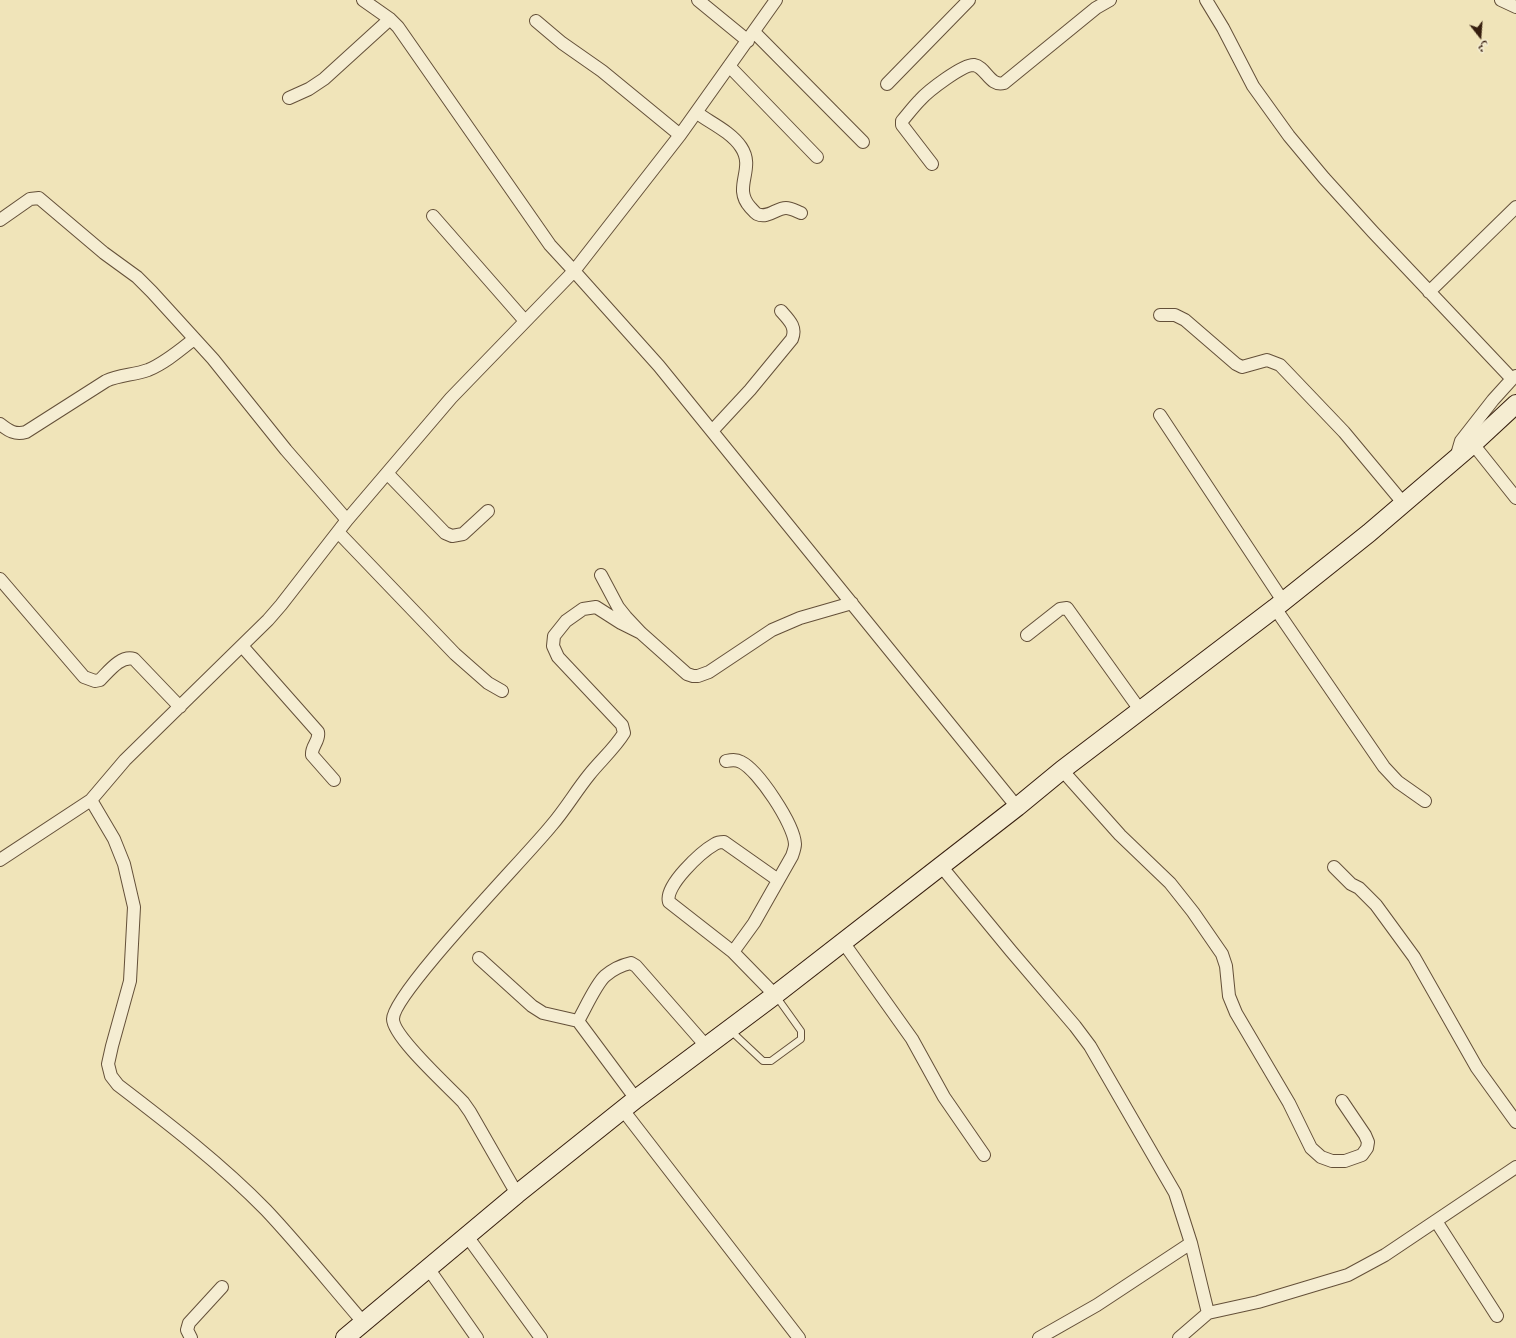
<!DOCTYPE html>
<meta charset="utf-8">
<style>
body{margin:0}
#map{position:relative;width:1516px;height:1338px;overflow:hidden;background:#f0e4b9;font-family:"Gentium Book Plus",Amiri,serif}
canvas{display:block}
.north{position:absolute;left:1460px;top:16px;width:40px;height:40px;-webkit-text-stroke:3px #f5edd2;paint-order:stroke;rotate:163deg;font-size:11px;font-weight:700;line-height:16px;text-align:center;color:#361e0e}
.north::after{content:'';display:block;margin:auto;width:14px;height:18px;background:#361e0e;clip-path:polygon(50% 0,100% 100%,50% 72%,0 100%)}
</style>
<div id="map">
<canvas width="1516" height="1338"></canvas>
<div class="north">ش</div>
</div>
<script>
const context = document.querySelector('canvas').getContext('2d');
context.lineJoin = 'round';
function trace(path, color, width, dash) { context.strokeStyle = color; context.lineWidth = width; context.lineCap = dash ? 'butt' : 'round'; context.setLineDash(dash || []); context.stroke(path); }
const lane = new Path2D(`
 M731 1031 763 1061H771L801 1039V1031L776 996`);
const street = new Path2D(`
 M363 0 390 19 398 27 550 245 574 271 680 135 776 0
 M698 0 748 41
 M1206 0 1223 28 1253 86 1289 136 1324 178 1373 232 1512 379
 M1501 0 1516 7
 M536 21 562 43 602 71 680 135
 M754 32 863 142
 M730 67 817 157
 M887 84 969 0
 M289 98 309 89 324 79 390 19
 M697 113C711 123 731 132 741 147 756 169 732 187 750 207 752 209 754 212 757 214 768 219 776 208 786 208 791 208 796 211 801 213
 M932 164 902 125V121C908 114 914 106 920 100 928 91 963 64 974 65 986 67 990 87 1004 83L1096 8 1110 0
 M433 216 525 321
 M0 220 30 199 39 198 104 253 137 277 152 292 213 359 286 450 347 520
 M1429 292 1516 207
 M1160 315H1175L1185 320 1236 364 1242 367 1267 360 1280 365 1344 432 1404 504
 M1160 415 1283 601
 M0 424C9 431 15 435 26 432L106 381C119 375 134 375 148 370 165 363 180 350 194 339
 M712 431 750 390 792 339C797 327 789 320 781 311
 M1473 444 1516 498
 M1456 458 1461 441 1493 400 1512 379 1516 376
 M387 473 445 533 452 536 463 534 488 511
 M338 532 455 654 488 683 502 691
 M601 575 618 607 626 617 641 633 687 674 693 676H698L709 672 772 630 800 618 852 603
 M0 579 84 677 95 681 100 680C109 671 121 655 134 659L180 707
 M1275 608 1384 767 1398 782 1425 801
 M1027 635 1060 609 1067 608 1140 710
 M242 646 318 732C320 741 311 746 312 755L334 780
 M726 761C731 760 736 759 741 762 758 770 794 824 795 844 795 848 793 853 792 856L754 923 733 952 775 995
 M1062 770 1120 835 1170 883 1193 912 1222 954 1226 966 1229 996 1236 1013 1289 1103 1311 1148 1321 1157 1332 1161H1345L1362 1155 1367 1148 1368 1142 1365 1135 1342 1101
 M0 860 91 800
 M941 866 1011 951 1075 1026 1090 1046 1175 1193 1191 1243 1208 1313 1179 1338
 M1334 867 1351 884 1359 888 1376 905 1414 957 1477 1068 1516 1122
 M843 942 912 1039 944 1097 984 1155
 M733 952 669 902C664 886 701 852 715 844 718 842 721 842 724 842L778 880
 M479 958 532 1006 543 1013 578 1021 636 1099
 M578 1021C585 1009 596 984 605 976 612 970 622 965 631 963L636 966 707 1047
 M623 1110 799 1338
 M517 1194 470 1112 463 1102C449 1087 393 1037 393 1019 393 993 527 856 551 826 565 810 576 791 589 775 600 761 615 748 624 733L622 725 558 657 553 646 554 636 566 621 583 609 596 607 621 623 641 633
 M1436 1221 1497 1316
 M467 1236 541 1338
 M428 1268 477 1338
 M1208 1313 1258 1302 1348 1275 1385 1255 1516 1167
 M363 1322C331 1285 299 1245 266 1210 221 1164 169 1124 118 1085L111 1076 108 1064 112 1046 130 981 134 907 124 864 114 839 91 800 125 760 268 620 281 605 347 520 451 398 574 271 659 366 1017 807
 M191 1338 187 1330 189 1323 222 1287
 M1039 1338 1097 1305 1191 1243`);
const secondary = new Path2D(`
 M345 1338 517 1194 636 1099 775 995 1017 807 1062 770 1275 608 1369 533 1473 444 1516 404`);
trace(lane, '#645039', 8);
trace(street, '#645039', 14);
trace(secondary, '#361e0e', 20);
trace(lane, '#f5edd2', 6);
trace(street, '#f5edd2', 12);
trace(secondary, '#f5edd2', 18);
</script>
